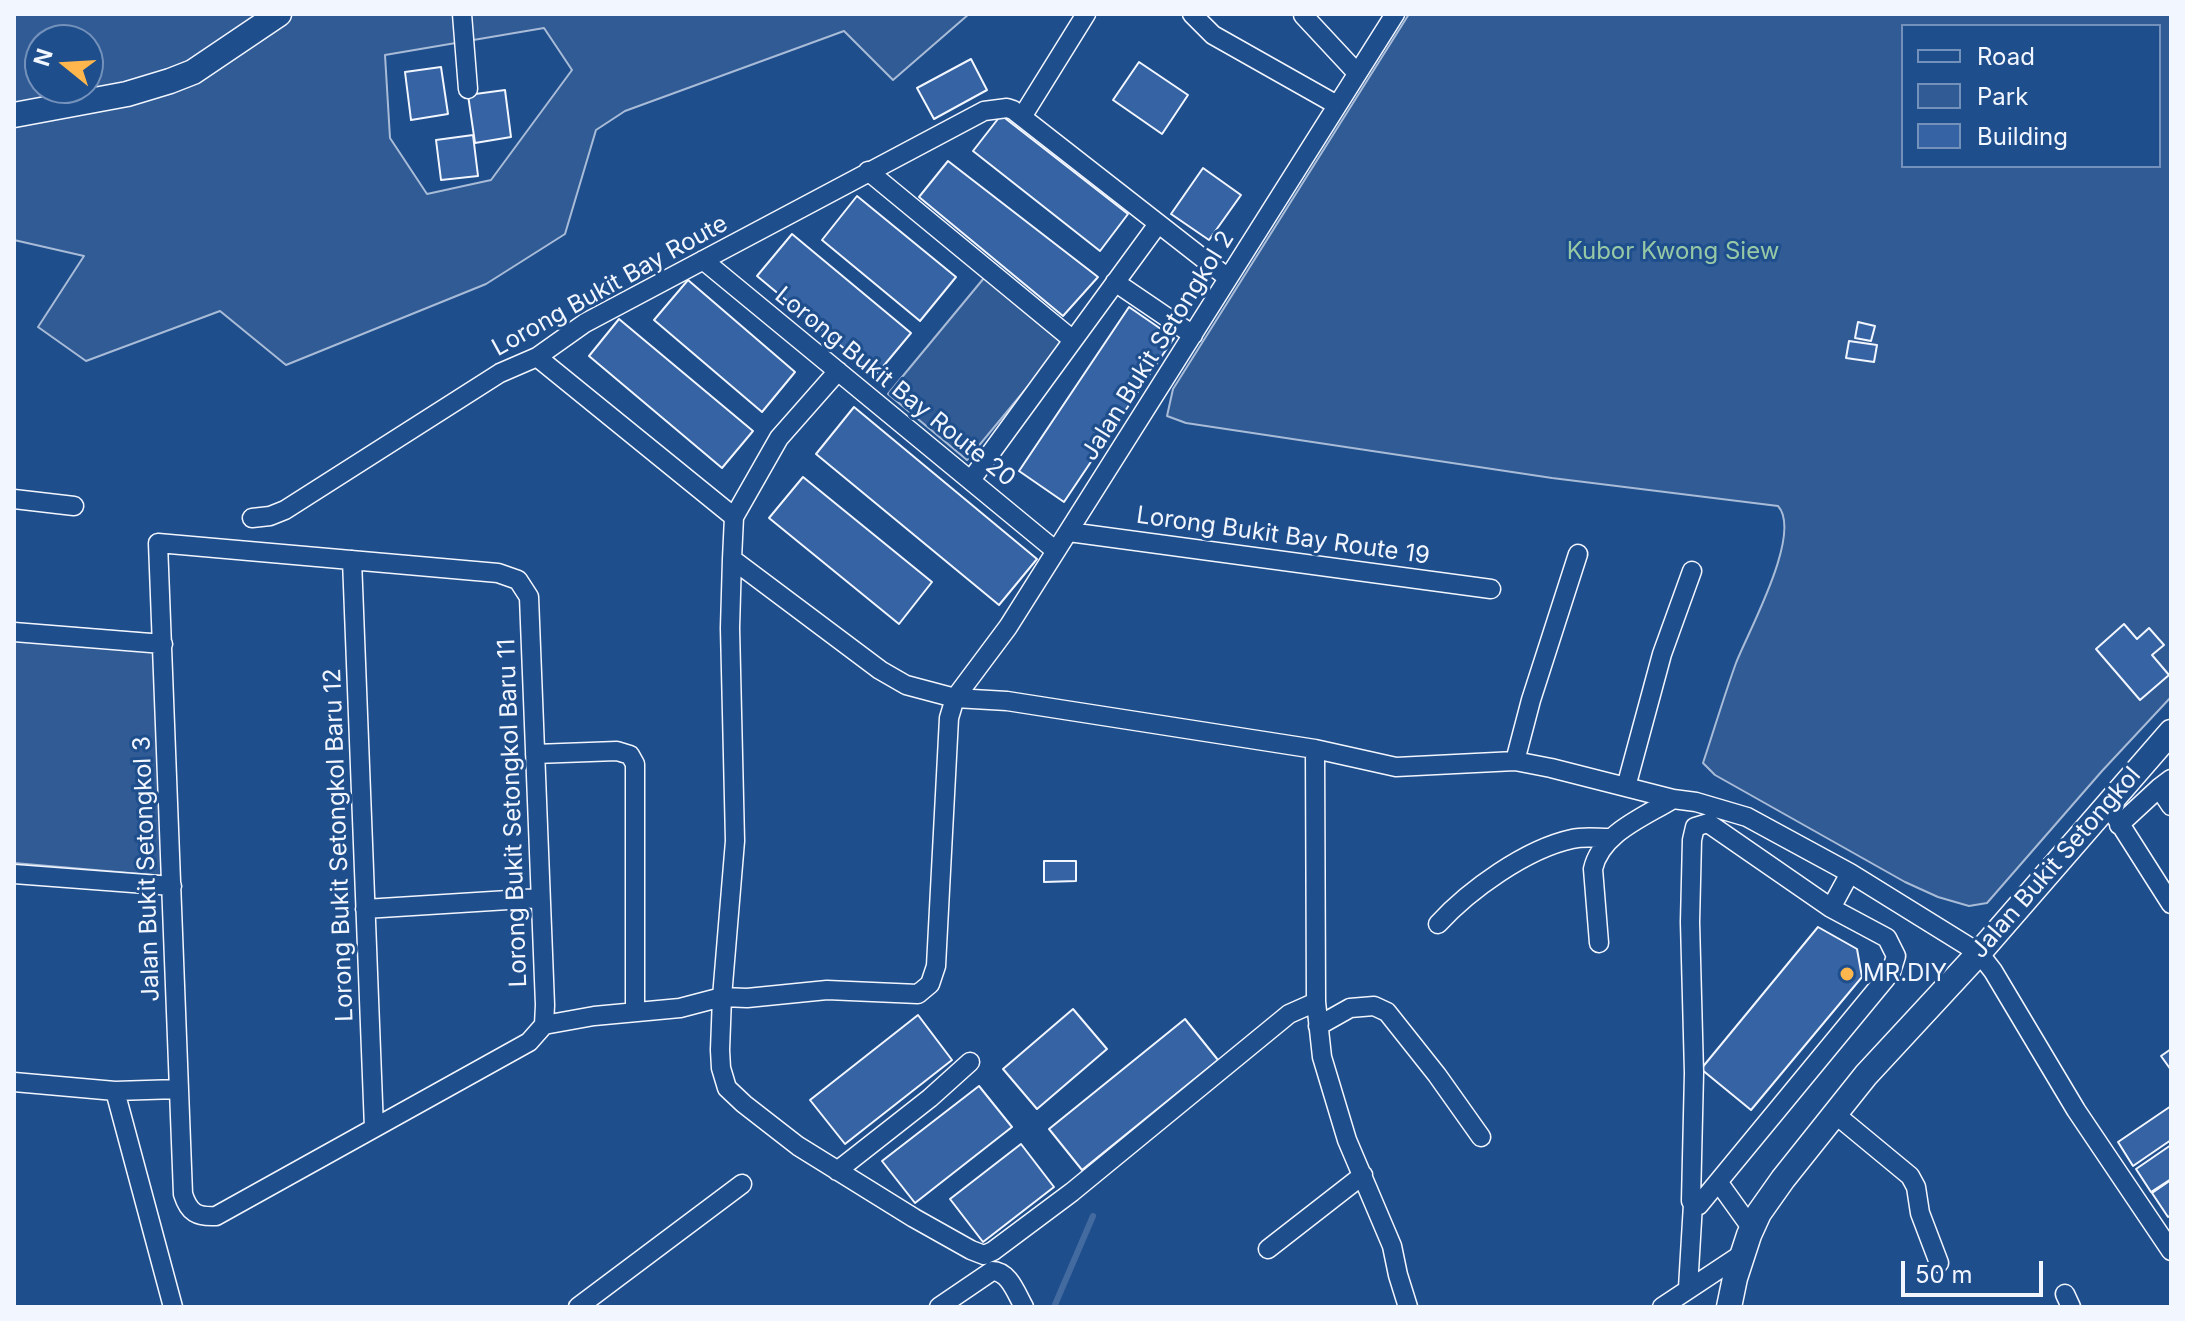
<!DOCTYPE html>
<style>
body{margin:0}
#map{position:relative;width:2185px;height:1321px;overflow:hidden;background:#1f4e8c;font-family:Inter,sans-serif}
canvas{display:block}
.frame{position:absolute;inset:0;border:16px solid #f2f6ff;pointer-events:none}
.legend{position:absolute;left:1901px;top:24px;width:260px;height:144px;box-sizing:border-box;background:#1f4e8c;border:2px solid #7391ba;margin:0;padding:10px 14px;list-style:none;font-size:24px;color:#f2f6ff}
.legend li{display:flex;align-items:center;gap:16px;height:40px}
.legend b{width:40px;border:2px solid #7391ba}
.north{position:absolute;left:24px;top:24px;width:80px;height:80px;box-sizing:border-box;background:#1f4e8c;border:2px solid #7391ba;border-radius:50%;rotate:288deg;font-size:22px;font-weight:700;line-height:32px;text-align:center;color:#f2f6ff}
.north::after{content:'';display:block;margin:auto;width:28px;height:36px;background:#ffb74d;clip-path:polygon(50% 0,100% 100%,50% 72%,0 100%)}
.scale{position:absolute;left:1901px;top:1261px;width:142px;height:36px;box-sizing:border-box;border:4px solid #f2f6ff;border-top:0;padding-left:10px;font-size:24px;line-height:28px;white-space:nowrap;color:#f2f6ff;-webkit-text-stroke:6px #1f4e8c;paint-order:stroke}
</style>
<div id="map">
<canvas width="2185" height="1321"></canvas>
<div class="frame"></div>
<ul class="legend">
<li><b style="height:10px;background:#1f4e8c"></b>Road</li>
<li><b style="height:22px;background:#305b95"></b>Park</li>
<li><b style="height:22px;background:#3563a3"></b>Building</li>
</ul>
<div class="north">N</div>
<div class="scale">50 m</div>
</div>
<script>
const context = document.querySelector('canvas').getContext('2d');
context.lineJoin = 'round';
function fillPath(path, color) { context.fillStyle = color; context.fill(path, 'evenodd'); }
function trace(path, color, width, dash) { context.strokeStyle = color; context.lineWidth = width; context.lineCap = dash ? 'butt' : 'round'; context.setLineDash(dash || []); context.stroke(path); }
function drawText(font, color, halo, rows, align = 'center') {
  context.font = font + ' Inter,sans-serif'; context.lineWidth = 6; context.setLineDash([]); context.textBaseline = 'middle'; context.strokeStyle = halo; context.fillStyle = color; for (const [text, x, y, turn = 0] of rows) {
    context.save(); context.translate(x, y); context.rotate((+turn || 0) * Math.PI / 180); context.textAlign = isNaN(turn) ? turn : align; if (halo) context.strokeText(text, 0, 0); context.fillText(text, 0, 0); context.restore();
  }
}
const green = new Path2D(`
 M14 14H969L893 80 844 31 625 111 596 130 565 234 486 284 286 365 220 311 86 361 38 327 84 256 14 240ZM544 28 572 70 491 180 427 194 390 138 385 55ZM40 40H88V88H40Z
 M1409 14H2171V697L2102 771 1987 903 1969 906 1938 897 1905 882 1715 775 1703 763C1714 730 1724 696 1736 663 1748 632 1803 533 1778 506L1552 478 1186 423 1167 416 1173 389ZM1903 26H2159V166H1903Z
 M984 278 1063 344 967 460 888 394Z
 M14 623 167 635 176 877 14 863Z`);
const stream = new Path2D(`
 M1054 1307 1093 1216`);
const building = new Path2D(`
 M971 59 987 90 934 119 917 88Z
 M1139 62 1188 95 1162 134 1113 100Z
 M441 67 448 114 411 120 405 72Z
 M505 90 511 137 475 143 468 95Z
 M1001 115 1128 214 1100 251 973 151Z
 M473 135 478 176 441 180 436 140Z
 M948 161 1098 277 1063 316 919 197Z
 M1203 168 1241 195 1209 240 1171 214Z
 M857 196 956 277 920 321 822 240Z
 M792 234 911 333 876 375 757 276Z
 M688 280 795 372 762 412 654 320Z
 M1129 307 1174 338 1064 502 1019 471Z
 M619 319 753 431 722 468 589 356Z
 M1858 322 1875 326 1871 341 1855 338Z
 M1849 341 1877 345 1874 362 1846 358Z
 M854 407 1037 559 999 605 816 454Z
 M803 477 932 582 899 624 769 518Z
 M2124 624 2137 639 2149 628 2164 645 2152 655 2169 675 2140 700 2096 649Z
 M1044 861H1076V881L1044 882Z
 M1818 927 1857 949 1862 977 1751 1110 1701 1069Z
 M1073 1009 1107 1049 1037 1109 1003 1069Z
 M918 1015 952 1060 845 1144 810 1100Z
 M1185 1019 1218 1060 1082 1170 1049 1129Z
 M2171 1049V1070L2161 1056Z
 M979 1086 1012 1127 915 1203 882 1161Z
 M2171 1106V1140L2133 1166 2118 1142Z
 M1021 1144 1054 1187 983 1242 950 1199Z
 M2171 1145V1179L2151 1192 2136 1169Z
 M2171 1180V1215L2168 1217 2152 1193Z`);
const street = new Path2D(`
 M462 14 468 89
 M1192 14 1213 35 1337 105
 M1303 15 1357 73
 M1022 117 1086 14
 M868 171 1073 340
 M703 260 1056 551
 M1115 282 1193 335
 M537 357 734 517 732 559 880 670 906 685 955 698 1007 701 1315 749 1396 767 1515 761 1551 768 1673 799 1696 802 1747 817 1850 873 1979 953 1993 971 2076 1110 2171 1251
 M971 480 1158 224
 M14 499 74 506
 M734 517 779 438 838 371
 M252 518 270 516 285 510 500 373 537 357 585 323 984 111 1007 108 1013 110 1228 278
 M1069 532 1491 589
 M158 543 498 573 518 580 529 597 545 1005 544 1025 529 1042 216 1216C197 1217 189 1213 183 1194Z
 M732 559 730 628 735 841 722 997 720 1050 721 1068 727 1088 744 1104 798 1146 914 1218 971 1250 984 1255 993 1251 1072 1192 1289 1014 1316 1002
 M352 560 374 1128
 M14 632 163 644
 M1315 749 1316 1002 1322 1057 1347 1140 1392 1246 1398 1275 1408 1307
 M535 754 617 751 630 755 635 764V1012
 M1515 761 1531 700 1578 554
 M1626 787 1662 654 1692 571
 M2159 788 2171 806
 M2108 805 2171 904
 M1708 823 1831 908 1887 938 1896 956 1891 972 1699 1205 1693 1204 1691 1201 1694 1073 1690 922 1692 840 1695 827Z
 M2119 825 2159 788 2171 779
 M14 874 172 886
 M1831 908 1850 873
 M365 909 540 898
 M1438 924C1469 890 1526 849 1572 839 1584 836 1597 838 1609 838
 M1599 943 1593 869C1601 833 1644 817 1673 799
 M544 1025 594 1016 680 1008 722 997 747 998 827 990 918 994 930 984 936 966 949 718 955 698 1008 627 1395 14
 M1318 1026 1350 1008 1374 1006 1387 1012 1437 1075 1481 1137
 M14 1082 115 1091 178 1089
 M115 1091 173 1307
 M1835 1114 1910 1176 1916 1187 1920 1213 1939 1263
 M837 1171 930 1098 970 1062
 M1719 1183 1752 1229
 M1268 1249 1363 1175
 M1688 1288 1693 1204
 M2065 1294 2071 1307
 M578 1307 742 1184
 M939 1307 992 1271C1009 1271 1016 1293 1024 1307
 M1662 1307 1742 1254`);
const secondary = new Path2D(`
 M14 115 127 94 170 81 193 72 279 14
 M1729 1307 1735 1278 1749 1235 1759 1213 1783 1179 1866 1075 1979 953 2171 732`);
const markers = [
 [1847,974,8,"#ffb74d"]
];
const parkNames = [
 ["Kubor Kwong Siew",1673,252]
];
const streetNames = [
 ["Lorong Bukit Bay Route",610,286,-29],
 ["Jalan Bukit Setongkol 2",1158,346,-58],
 ["Lorong Bukit Bay Route 20",895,387,39],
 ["Lorong Bukit Bay Route 19",1283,536,8],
 ["Lorong Bukit Setongkol Baru 11",513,813,-92],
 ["Lorong Bukit Setongkol Baru 12",339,845,-92],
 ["Jalan Bukit Setongkol",2056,863,-49],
 ["Jalan Bukit Setongkol 3",147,869,-92]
];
const poiNames = [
 ["MR.DIY",1863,974]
];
fillPath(green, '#305b95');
trace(green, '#a8bbd7', 2);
trace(stream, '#446ba0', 6);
fillPath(building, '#3563a3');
trace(building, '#f2f6ff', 2);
trace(street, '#f2f6ff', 21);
trace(secondary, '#f2f6ff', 27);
trace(street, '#1f4e8c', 18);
trace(secondary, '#1f4e8c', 24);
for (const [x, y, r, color] of markers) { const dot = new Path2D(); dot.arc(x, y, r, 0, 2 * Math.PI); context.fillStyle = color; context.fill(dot); trace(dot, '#1f4e8c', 3); }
drawText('24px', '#97c8a6', '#1f4e8c', parkNames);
drawText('24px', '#f2f6ff', '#1f4e8c', streetNames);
drawText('24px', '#f2f6ff', '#1f4e8c', poiNames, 'left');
</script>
